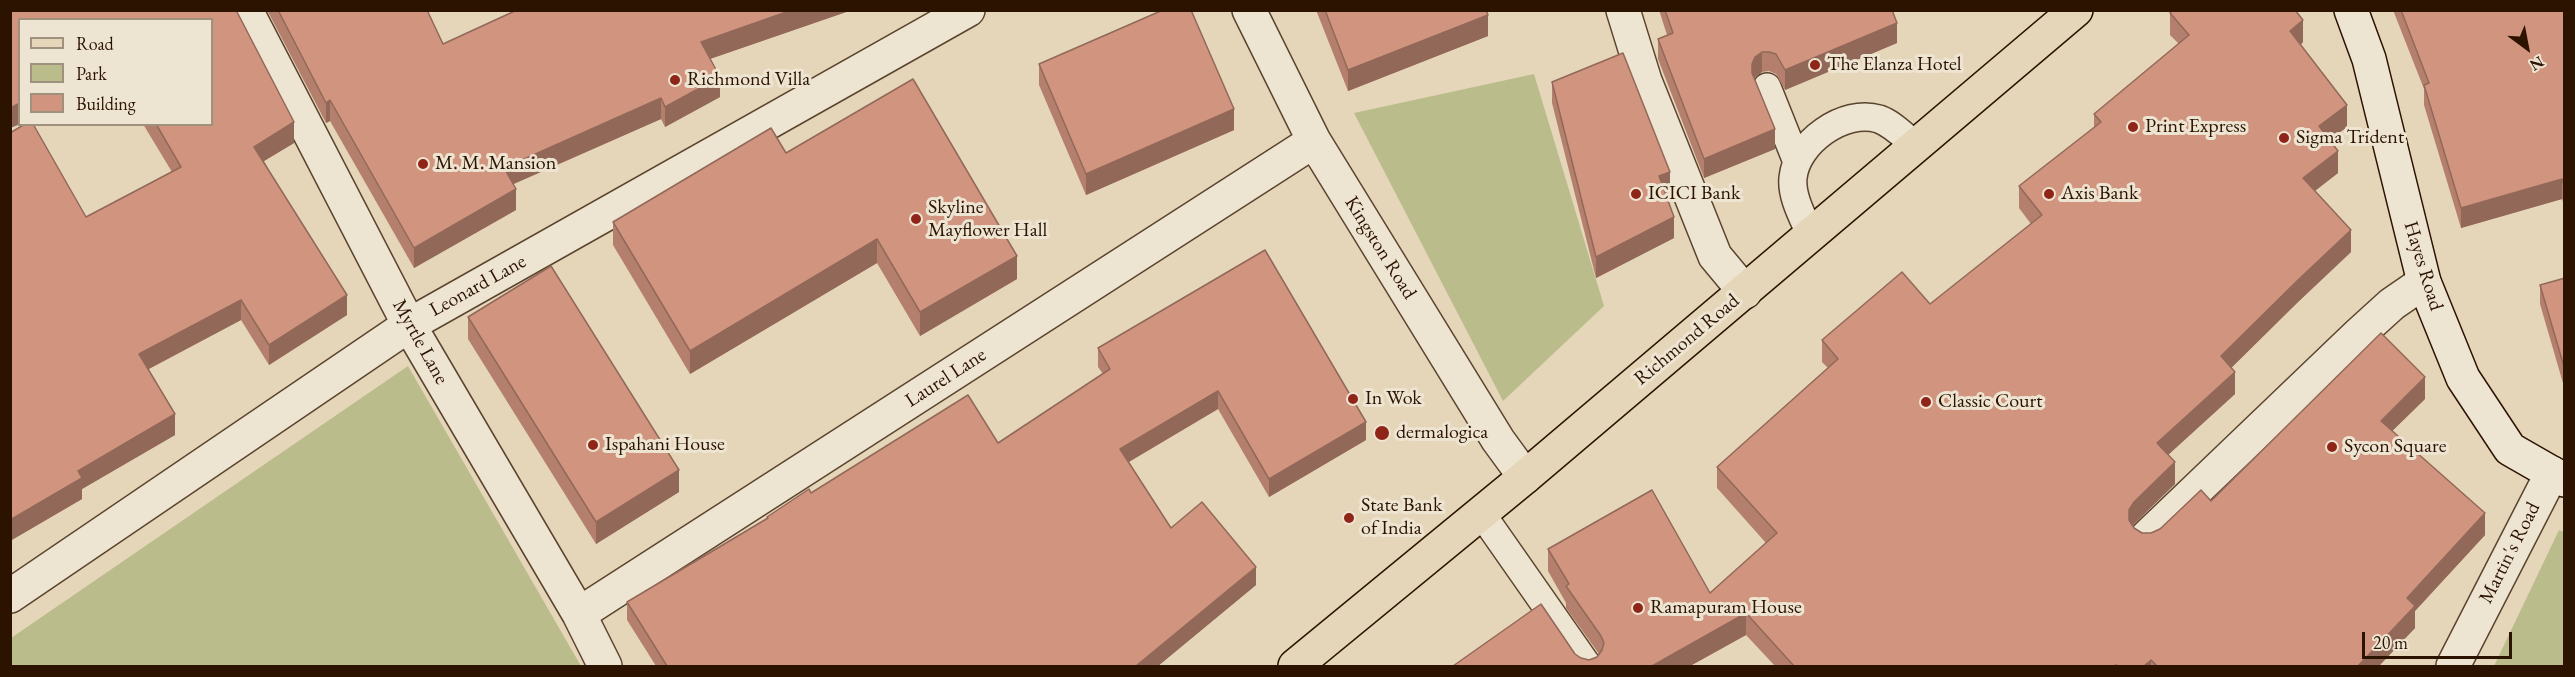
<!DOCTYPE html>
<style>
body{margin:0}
#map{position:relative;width:2575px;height:677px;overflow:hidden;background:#e5d6b9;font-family:"EB Garamond",serif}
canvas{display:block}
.frame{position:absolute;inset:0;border:12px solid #2c1300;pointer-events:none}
.legend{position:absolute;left:18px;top:18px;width:195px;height:108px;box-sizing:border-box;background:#eee4d2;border:2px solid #a0907e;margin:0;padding:8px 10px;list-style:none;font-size:18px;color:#2c1300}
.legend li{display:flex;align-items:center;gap:12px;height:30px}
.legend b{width:30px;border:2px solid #a0907e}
.north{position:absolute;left:2497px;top:18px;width:60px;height:60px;-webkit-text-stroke:4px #eee4d2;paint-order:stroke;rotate:148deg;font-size:16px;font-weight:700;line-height:24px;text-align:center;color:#2c1300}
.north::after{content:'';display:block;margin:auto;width:21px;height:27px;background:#2c1300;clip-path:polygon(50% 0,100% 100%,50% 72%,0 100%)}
.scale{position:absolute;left:2362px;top:632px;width:150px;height:27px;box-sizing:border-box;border:3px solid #2c1300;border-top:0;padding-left:8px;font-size:18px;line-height:21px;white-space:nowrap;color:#2c1300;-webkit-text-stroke:4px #eee4d2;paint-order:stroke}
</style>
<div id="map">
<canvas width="2575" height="677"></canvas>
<div class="frame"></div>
<ul class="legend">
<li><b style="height:8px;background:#e5d6b9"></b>Road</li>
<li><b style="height:16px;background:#bbbc8b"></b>Park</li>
<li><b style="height:16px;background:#d1957f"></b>Building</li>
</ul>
<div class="north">N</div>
<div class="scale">20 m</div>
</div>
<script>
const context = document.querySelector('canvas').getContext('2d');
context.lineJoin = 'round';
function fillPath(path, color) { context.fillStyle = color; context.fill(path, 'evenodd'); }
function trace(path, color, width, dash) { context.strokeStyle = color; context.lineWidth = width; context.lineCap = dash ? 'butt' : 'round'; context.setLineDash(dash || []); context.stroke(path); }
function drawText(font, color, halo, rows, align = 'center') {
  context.font = font + ' "EB Garamond",serif'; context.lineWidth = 6; context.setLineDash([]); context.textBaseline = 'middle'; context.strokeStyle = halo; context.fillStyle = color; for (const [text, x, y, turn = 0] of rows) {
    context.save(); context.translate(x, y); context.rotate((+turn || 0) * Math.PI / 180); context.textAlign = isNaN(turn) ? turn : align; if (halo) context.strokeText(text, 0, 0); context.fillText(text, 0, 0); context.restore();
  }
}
const green = new Path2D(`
 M1534 74 1604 306 1503 401 1354 113Z
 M408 366 581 666H11V638Z
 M2559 530 2564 532V666H2494Z`);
const lane = new Path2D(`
 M1767 87 1797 162
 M1811 236C1804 219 1791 197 1793 178 1796 143 1844 108 1879 119 1893 124 1905 137 1916 146
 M1481 513 1588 666`);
const street = new Path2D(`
 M246 10 409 325 579 614 605 666
 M1249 10 1314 141 1498 440 1525 477
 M1623 10 1645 81 1715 256 1745 292
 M2147 537 2359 334 2392 304 2424 282
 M10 596 409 325 968 10
 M579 614 1314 141
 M2453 666 2552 473`);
const secondary = new Path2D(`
 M2351 10 2369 59 2424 282 2463 378 2510 449 2564 480`);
const primary = new Path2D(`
 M1295 666 1525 477 2076 10`);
const wall = new Path2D(`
 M10 10H236L294 143 264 161 347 315 269 365 241 320 149 369 175 435 82 489V499L10 541 86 217 172 172 143 124H212V20H20V124L10 128Z
 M267 10H427L443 44 517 10H852L710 59 720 97 665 127 661 119 514 184 516 210 414 268 330 121 326 123Z
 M1316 10H1486L1488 36 1348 91Z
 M1659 10H1892L1897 43 1785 90 1776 74 1769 71 1762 72 1755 77 1754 78 1775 149 1704 178 1658 59V39L1667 35Z
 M2393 10H2565V208L2562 199 2461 228 2424 105V89Z
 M2170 13 2303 42 2301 45 2347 127 2329 140 2338 173 2315 191 2351 252 2298 302 2231 368 2235 394 2168 455 2175 484 2132 526 2134 528 2142 533H2151L2211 501 2425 399 2392 431 2485 535 2415 611V628L2379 666H1775L1746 635 1690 666H1453L1575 654 1581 658 1589 660 1597 657 1599 654 1566 608V603L1548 571V549L1710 593 1766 543 1717 488V467L1828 368 1822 362V340L1930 304 2031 224 2019 208V186L2094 128V114L2179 44 2170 35Z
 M1039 64 1234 130 1086 195 1039 85Z
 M1552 82 1670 193 1665 194 1674 238 1596 278 1552 103Z
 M786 153 1017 279 920 336 877 263 690 374 613 245V222Z
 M2565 278V390L2540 304V285Z
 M468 317 679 492 596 544 468 339Z
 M1098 348 1366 440 1269 497 1218 409 1129 462 1171 528 1256 585 1158 666H656L627 620V602L767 519V517L998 443 1103 374 1098 367Z`);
const shadedWall = new Path2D(`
 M792 10H852L701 62V42Z
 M1488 15V36L1348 91V70Z
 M2303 20V42L2290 53V31Z
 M1897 23V43L1785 90V70Z
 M1762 52V72L1755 77 1752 84V64L1755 57Z
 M720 77V97L665 127V107Z
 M661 98V119L504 188V168Z
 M330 100V121L326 123V103Z
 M20 103V124L10 128V108Z
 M2347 105V127L2319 148V126Z
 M1234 109V130L1086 195V174Z
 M294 122V143L254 167V147Z
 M1775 129V149L1704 178V159Z
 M2338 151V173L2303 200V178Z
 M1670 172V193L1659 197V176Z
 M2562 179V199L2461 228V208Z
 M516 189V210L414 268V248Z
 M1674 217V238L1596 278V257Z
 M2351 230V252L2298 302 2221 378V356L2298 280Z
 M877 239V263L690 374V351Z
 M1017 256V279L920 336V312Z
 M347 295V315L269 365V345Z
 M241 300V320L139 374V354Z
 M2235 372V394L2157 465V443Z
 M2425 377V399L2381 442V421Z
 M1218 391V409L1120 467V449Z
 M175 414V435L82 489V499L10 541V520L78 471Z
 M1366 422V440L1269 497V479Z
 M2175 462V484L2134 524 2129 532V510L2134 502Z
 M679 470V492L596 544V522Z
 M2485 513V535L2415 611V628L2379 666H2358L2407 598Z
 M1256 567V585L1158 666H1136Z
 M1746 613V635L1690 666H1652Z
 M2151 660V666H2144Z`);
const building = new Path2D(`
 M10 10H236L294 122 254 147 347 295 269 345 241 300 139 354 175 414 78 471 82 478 10 520V133L25 124H33L86 217 181 167 156 124H212V20H20V103L10 108Z
 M278 10H427L443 44 517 10H792L701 42 720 77 665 107 661 98 504 168 516 189 414 248 330 100 326 103Z
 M1163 10H1191L1234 109 1086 174 1039 64Z
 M1325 10H1486L1488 15 1348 70Z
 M1665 10H1892L1897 23 1785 70 1776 54 1769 52H1762L1755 57 1752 64V73L1775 129 1704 159 1658 39 1673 33Z
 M2173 10H2295L2303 20 2290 31 2347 105 2319 126 2338 151 2303 178 2351 230 2298 280 2221 356 2235 372 2157 443 2175 462 2134 502 2129 510V520L2134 528 2142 533H2151L2160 529 2201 490 2211 501 2381 333 2425 377 2381 421 2485 513 2407 598 2415 606 2358 666H2157L2151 660 2144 666H2118L2116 665 2114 666H1794L1746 613 1652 666H1453L1541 604 1575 654 1581 658 1589 660 1597 657 1602 650 1604 643 1601 636 1566 586 1569 584 1548 549 1652 490 1710 593 1777 533 1717 467 1838 359 1822 340 1902 272 1930 304 2042 215 2019 186 2101 122 2094 114 2189 35 2170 13Z
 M2401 10H2565V189L2562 179 2461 208 2424 85 2429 83Z
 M1623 53 1670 172 1659 176 1674 217 1596 257 1552 82Z
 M913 79 1017 256 920 312 877 239 690 351 613 222 771 128 786 153Z
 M1265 250 1366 422 1269 479 1218 391 1120 449 1171 528 1202 502 1256 567 1136 666H667L627 602 768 518 767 517 809 489 811 493 968 395 998 443 1110 369 1098 348Z
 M551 266 679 470 596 522 468 317Z
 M2565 278V370L2540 285Z`);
const markers = [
 [1815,65,6,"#8f2418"],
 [675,80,6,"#8f2418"],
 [2133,127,6,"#8f2418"],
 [2284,138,6,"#8f2418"],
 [423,164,6,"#8f2418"],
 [1636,194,6,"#8f2418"],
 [2049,194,6,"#8f2418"],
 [916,219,6,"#8f2418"],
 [1353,399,6,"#8f2418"],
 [1926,402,6,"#8f2418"],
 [1382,433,8,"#8f2418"],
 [593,445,6,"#8f2418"],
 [2332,447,6,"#8f2418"],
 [1349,518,6,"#8f2418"],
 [1638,608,6,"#8f2418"]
];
const poiNames = [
 ["The Elanza Hotel",1827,65],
 ["Richmond Villa",687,80],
 ["Print Express",2145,127],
 ["Sigma Trident",2296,138],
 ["M. M. Mansion",435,164],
 ["ICICI Bank",1648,194],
 ["Axis Bank",2061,194],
 ["Skyline",928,208],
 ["Mayflower Hall",928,231],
 ["In Wok",1365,399],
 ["Classic Court",1938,402],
 ["dermalogica",1396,433],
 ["Ispahani House",605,445],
 ["Sycon Square",2344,447],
 ["State Bank",1361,506],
 ["of India",1361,529],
 ["Ramapuram House",1650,608]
];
const streetNames = [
 ["Kingston Road",1380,248,58],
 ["Hayes Road",2423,266,73],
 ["Leonard Lane",478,286,-29],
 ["Richmond Road",1687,340,-40],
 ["Myrtle Lane",420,342,61],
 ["Laurel Lane",946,378,-33],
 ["Martin's Road",2510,553,-63]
];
fillPath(green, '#bbbc8b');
trace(lane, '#5a442e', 30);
trace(street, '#5a442e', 36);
trace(secondary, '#2c1300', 36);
trace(primary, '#2c1300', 36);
trace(lane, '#eee4d2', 27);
trace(street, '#eee4d2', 33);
trace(secondary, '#eee4d2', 33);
trace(primary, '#e5d6b9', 33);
fillPath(wall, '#b4806d');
fillPath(shadedWall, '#926859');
fillPath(building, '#d1957f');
trace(building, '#926859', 1.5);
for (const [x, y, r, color] of markers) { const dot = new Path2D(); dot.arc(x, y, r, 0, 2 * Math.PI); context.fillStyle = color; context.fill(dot); trace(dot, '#eee4d2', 2); }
drawText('20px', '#2c1300', '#eee4d2', poiNames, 'left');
drawText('20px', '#2c1300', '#eee4d2', streetNames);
</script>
